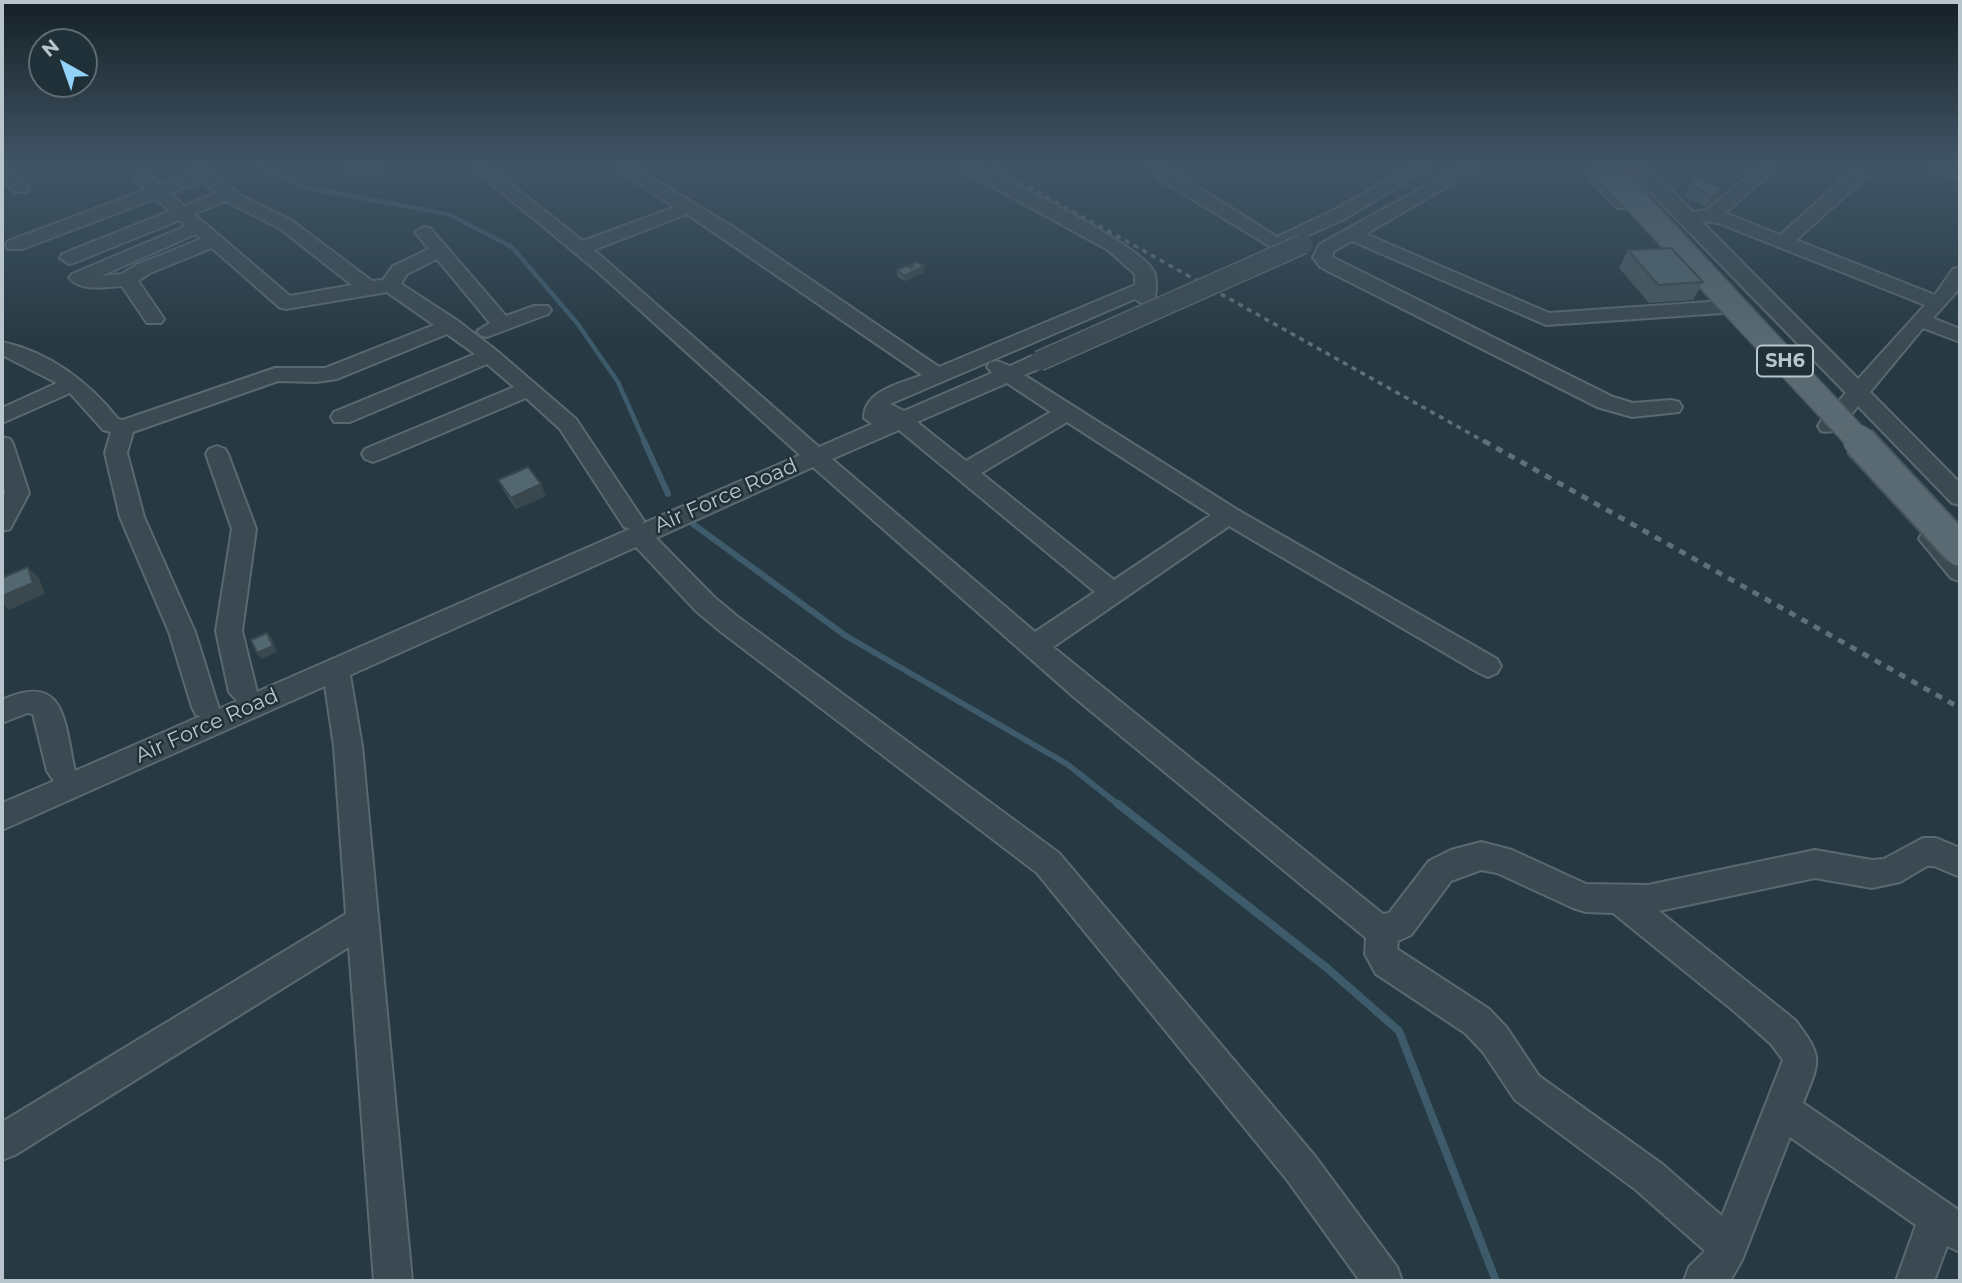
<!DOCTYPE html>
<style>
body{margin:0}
#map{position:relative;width:1962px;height:1283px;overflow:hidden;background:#273a43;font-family:Montserrat,sans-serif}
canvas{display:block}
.frame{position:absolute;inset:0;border:4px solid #b9c5cc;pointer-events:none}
.north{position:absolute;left:28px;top:28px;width:70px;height:70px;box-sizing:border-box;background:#203038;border:2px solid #5d6c73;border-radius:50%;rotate:320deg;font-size:19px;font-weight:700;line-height:28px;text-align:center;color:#b9c5cc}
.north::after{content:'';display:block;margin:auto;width:24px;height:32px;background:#92d2f8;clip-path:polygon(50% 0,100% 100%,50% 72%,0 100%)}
</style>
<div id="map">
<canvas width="1962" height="1283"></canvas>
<div class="frame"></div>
<div class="north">N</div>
</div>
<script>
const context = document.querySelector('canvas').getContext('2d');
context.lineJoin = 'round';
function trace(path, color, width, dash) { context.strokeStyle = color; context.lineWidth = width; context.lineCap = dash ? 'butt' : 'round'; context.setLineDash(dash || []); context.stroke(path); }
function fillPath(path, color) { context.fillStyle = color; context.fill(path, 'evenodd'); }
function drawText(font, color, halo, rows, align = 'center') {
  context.font = font + ' Montserrat,sans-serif'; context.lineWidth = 5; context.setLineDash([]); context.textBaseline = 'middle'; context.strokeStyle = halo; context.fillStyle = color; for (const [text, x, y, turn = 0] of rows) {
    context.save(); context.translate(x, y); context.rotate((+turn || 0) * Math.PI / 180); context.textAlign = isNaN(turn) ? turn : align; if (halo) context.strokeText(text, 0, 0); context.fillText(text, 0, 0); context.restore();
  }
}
const streamFar2 = new Path2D(`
 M259 167 308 188 448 214 512 247 577 323 618 382 645 443`);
const streamFar1 = new Path2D(`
 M644 441 668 494
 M693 524 846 636 1067 764 1120 806`);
const stream = new Path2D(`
 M1118 804 1327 968 1399 1031 1496 1281`);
const minor = new Path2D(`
 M2 167H8L30 188 27 192H15L2 179Z
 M189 167H207L240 195 291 220 372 281 383 280 393 266 429 249 415 232 424 227 430 228 506 316 534 306H548L551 310 548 314 487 337 480 335 477 331 490 323 437 259 407 274 401 284 458 321 497 351 576 419 644 521 642 524 800 455 597 271 471 167H489L583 241 675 207 614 167H634L736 229 939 367 1135 285V274L1108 250 964 171 962 167H982C1012 183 1145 247 1154 272 1157 281 1157 296 1152 303L1145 305 1135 299 890 404 904 411 992 373 987 367 990 362 997 361 1010 366 1032 356H1046L1049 361 1046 366 1024 375 1236 509 1497 659 1501 666 1497 673 1488 677 1479 673 1229 526 1053 647 1383 914 1389 913 1429 861 1451 850 1481 842 1512 850 1586 884 1648 885 1815 850 1872 860 1884 859 1923 838H1936L1960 848V877L1934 866H1927L1900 882 1872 888 1815 878 1659 911 1795 1020C1824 1058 1820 1060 1803 1103L1960 1211V1252L1947 1246 1934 1281H1896L1916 1225 1790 1137 1742 1260 1730 1281H1684L1689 1267 1705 1251 1636 1190 1515 1100 1483 1052 1465 1033 1376 974 1365 954 1366 938 1075 698 813 467 656 538 714 597 738 617 1059 853 1314 1155 1397 1267 1402 1281H1360L1288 1181 1037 873 720 631 696 611 636 547 350 675 362 746 412 1281H374L349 947 15 1155 2 1160V1122L346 914 334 746 325 686 2 830V803L54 781 47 771 33 714 27 713 2 723V700C66 671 64 722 75 771L201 716 196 715 192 707 169 632 120 517 105 453 111 432 103 430 70 393 2 423V408L57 383 2 355V342C49 352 89 382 118 419L123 420 275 368H325L434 325 387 292 286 309 279 307 212 248 150 273 138 281 164 319 161 323H147L122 286C104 287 82 292 69 278L72 274 186 226 180 220 76 262 69 264 60 258 62 254 170 211 155 199 22 249H8L6 245 8 241 145 190 135 180 138 176H150L160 185 193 173ZM203 181 216 193 184 206 170 193ZM226 201 279 228 352 285 290 296 194 214ZM687 214 922 375C900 384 864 390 864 418L872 424 819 447 594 250ZM196 234 201 239 136 265 122 274 101 276ZM447 334 475 354 334 412 331 417 334 422H350L487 364 514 387 365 449 362 454 365 459 373 462 381 459 526 398 560 429 624 527 630 529 257 692 242 631 256 529 228 454 225 449 217 446 209 449 206 454 232 529 216 631 229 692 237 701 219 709 195 632 144 517 127 453 133 432 278 381 316 382 337 379ZM1007 383 1051 412 966 461 917 422ZM1067 422 1211 515 1114 580 981 473ZM899 430 1095 592 1035 632 832 459ZM1481 870 1497 873 1573 908 1586 912 1613 913 1735 1012 1771 1044 1783 1060 1722 1216 1662 1164 1539 1076 1507 1028 1489 1009 1397 949 1398 941 1411 935 1451 881Z
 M348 167H383L381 171 367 174 350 171Z
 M1148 167H1166L1277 237 1332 211 1411 167H1431L1344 219 1276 250 1159 179Z
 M1460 167H1480L1366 234 1549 313 1723 301 1733 307 1723 313 1546 325 1352 241 1334 251 1332 257 1613 397 1633 403 1671 400 1679 402 1682 407 1679 412 1632 417 1597 407 1320 267 1313 257 1320 244Z
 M1592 167H1608L1605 174 1629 200 1632 204 1629 208H1617L1590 179 1587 175Z
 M1626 167H1646L1650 169 1693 212 1707 210 1759 167H1777L1725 213 1780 235 1851 172H1863L1866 176 1863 180 1796 240 1935 295 1953 269 1960 267V288L1933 318 1960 329V342L1923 328 1870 392 1960 483V505L1952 503 1858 406C1848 418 1839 436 1821 431L1818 426 1821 421 1846 393ZM1701 221 1718 223 1925 305 1858 379Z
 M1931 167 1960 168V179L1933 171Z
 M2 437 10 439 13 444 29 493 10 529 2 531V500L5 493 2 481Z
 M1931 530 1940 533 1960 556V581L1951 578 1919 539 1922 533Z`);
const highway = new Path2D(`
 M1614 167H1640L1642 170 1639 175C1628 178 1620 177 1614 167Z`);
const railFar1 = new Path2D(`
 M994 167 1487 443`);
const rail = new Path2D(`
 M1484 441 1960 708`);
const minorBridge = new Path2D(`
 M1039 361 1303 244`);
const majorBridgeFar1 = new Path2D(`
 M1609 172 1861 443`);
const majorBridge = new Path2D(`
 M1859 441 1960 550`);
const wall = new Path2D(`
 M1690 184 1722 188 1716 199 1706 207 1684 196Z
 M1628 250 1703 282 1693 300 1649 303 1619 268Z
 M910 265 924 266V272L905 281 897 276V270L910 268Z
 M498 480 546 496 516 509 504 491Z`);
const shadedWall = new Path2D(`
 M1722 188 1716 199 1706 207 1712 196Z
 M924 266V272L905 281 904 276Z
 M541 484 546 496 516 509 511 498Z
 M28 567 39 578 45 594 9 610 2 603V596Z
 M267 633 272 639 277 652 261 659 257 653Z`);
const building = new Path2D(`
 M1698 178 1722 188 1712 196 1690 184Z
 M1671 248 1703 282 1658 285 1628 250Z
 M917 262 924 266 904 276 897 270 907 266 911 268 913 267 910 265Z
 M528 467 541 484 511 498 498 480Z
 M28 567 33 583 2 596V578Z
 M267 633 273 646 257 653 251 640Z`);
const shields = [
 [1785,361,56]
];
const shieldNames = [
 ["SH6",1785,361]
];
const streetNames = [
 ["Air Force Road",726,496,-24],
 ["Air Force Road",207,726,-24]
];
trace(streamFar2, '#3d5b6b', 4.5);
trace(streamFar1, '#3d5b6b', 6);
trace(stream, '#3d5b6b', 8);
trace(minor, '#5a6870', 4);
trace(highway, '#46555d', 4);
fillPath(minor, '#3b4a52');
fillPath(highway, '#786459');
trace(railFar1, '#5e7079', 3.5, [5, 5]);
trace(rail, '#5e7079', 5, [7, 7]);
trace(minorBridge, '#5a6870', 22, []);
trace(majorBridgeFar1, '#48575f', 27, []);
trace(majorBridge, '#48575f', 36, []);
trace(minorBridge, '#3b4a52', 19);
trace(majorBridgeFar1, '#5a6a72', 24);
trace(majorBridge, '#5a6a72', 32);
fillPath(wall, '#475960');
fillPath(shadedWall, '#3a484e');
fillPath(building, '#536770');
trace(building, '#3a484e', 2);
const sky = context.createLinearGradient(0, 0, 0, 346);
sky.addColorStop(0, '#152025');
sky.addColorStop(0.48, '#415566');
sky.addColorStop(1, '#41556600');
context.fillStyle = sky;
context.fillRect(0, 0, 1962, 346);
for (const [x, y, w] of shields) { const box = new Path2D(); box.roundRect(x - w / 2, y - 15.5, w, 31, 5); context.fillStyle = '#203038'; context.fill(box); trace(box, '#b9c5cc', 2); }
drawText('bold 19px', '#b9c5cc', null, shieldNames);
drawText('21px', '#b9c5cc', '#203038', streetNames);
</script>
